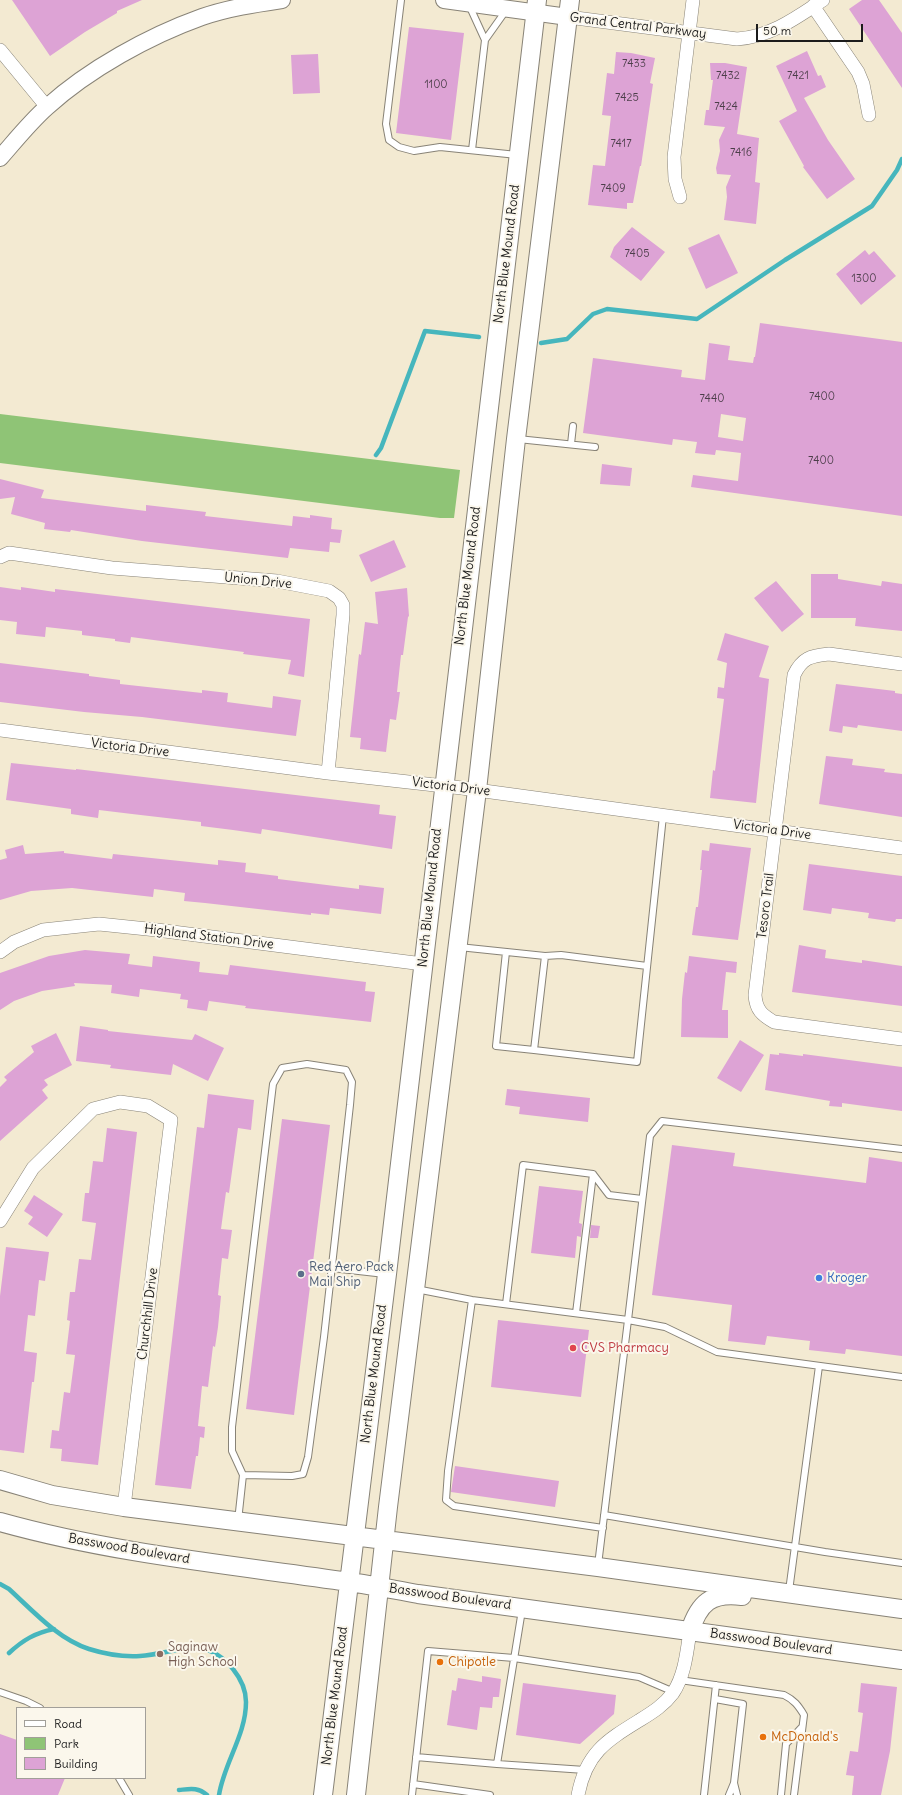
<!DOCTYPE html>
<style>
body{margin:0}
#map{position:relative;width:902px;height:1795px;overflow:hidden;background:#f3ead2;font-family:Delius,sans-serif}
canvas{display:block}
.legend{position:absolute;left:16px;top:1707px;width:130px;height:72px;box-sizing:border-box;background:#fbf7ec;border:1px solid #a29f99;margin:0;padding:5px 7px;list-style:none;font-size:12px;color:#1c1c1c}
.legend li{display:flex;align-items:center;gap:8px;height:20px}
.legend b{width:20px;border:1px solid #a29f99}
.scale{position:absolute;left:756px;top:24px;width:107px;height:18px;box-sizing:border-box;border:2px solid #1c1c1c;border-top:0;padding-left:5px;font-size:12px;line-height:14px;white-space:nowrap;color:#1c1c1c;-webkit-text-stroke:3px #fbf7ec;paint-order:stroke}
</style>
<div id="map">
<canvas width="902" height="1795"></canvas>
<ul class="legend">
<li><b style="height:5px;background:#fff"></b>Road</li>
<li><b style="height:11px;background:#8fc476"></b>Park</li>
<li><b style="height:11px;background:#dda3d5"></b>Building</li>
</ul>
<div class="scale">50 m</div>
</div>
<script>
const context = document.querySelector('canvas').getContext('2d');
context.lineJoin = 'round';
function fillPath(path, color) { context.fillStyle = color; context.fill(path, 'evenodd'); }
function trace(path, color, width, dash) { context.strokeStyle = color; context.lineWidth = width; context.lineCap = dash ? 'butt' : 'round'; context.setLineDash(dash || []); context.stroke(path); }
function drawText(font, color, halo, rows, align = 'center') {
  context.font = font + ' Delius,sans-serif'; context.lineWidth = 4; context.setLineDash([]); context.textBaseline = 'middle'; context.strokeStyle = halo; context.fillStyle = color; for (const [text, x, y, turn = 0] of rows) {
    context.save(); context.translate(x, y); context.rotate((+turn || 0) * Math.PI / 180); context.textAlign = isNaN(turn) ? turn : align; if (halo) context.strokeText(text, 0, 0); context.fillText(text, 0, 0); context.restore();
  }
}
const green = new Path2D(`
 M0 414 460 470 454 518H440L0 463Z`);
const stream = new Path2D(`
 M541 343 567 339 593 314 607 309 697 319 785 260 872 206 897 170 902 159
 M376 455 381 448 425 331 479 337
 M0 1584 9 1589C33 1611 58 1639 89 1649 105 1654 124 1657 140 1656 176 1654 204 1633 233 1669 241 1679 246 1689 246 1702 246 1735 224 1763 219 1795
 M9 1653C23 1640 35 1633 54 1629
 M179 1790C190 1789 198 1787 207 1795`);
const building = new Path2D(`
 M12 0H142L117 11V13L85 32 50 56Z
 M862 0H879L902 33V88L849 9Z
 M409 27 464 33 451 140 396 133Z
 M807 51 818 76 821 75 826 87 804 98 828 140 855 179 827 199 803 167 804 166 779 121 797 111 776 66Z
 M616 52 631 53 655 58 650 83 653 84 641 166H640L633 203H627V209L588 205 593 165 605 166 611 116 602 115 607 73 614 74Z
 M318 54 320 93 293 94 291 55Z
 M710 63H725L747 67 737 134 759 138 755 182 760 183 756 224 724 220 727 197 726 187 731 175 717 174 716 168 720 151 719 140 725 127 704 125 706 110H709L713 80H711Z
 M632 227 665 252 641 281 610 257 614 247Z
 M719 234 738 273 706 289 688 248Z
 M865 250 869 255 874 251 896 276 861 305 836 274Z
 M760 323 902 342V516L691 487 693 475 738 481 741 453 716 450 715 455 695 453 697 442 673 439 672 445 583 433 593 358 682 370 681 377 705 380 709 343 730 346 728 360 753 363 754 357H755ZM721 414 746 418 743 441 718 437Z
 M602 464 632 468 630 486 600 484Z
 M0 479 44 490 41 498 81 503 146 511V505L206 512 205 516 292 526 293 516 310 518V515L332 518 331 529 342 530 340 543 330 542 329 552 290 548 288 558 142 541 71 530 70 532 44 529 45 523 11 514 15 497 0 499Z
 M394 540 406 567 371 582 359 555Z
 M811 574H838V579L881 586 882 581 902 584V631L855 626 856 618H811Z
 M776 581 804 614 782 632 754 598Z
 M0 587 21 590V587L55 592V589L310 619 304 677 288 674 291 660 243 654 244 652 131 637 130 643 115 641V639L82 635V631L46 627 45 637 16 634 17 622 0 620Z
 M407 588 409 616 408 617 403 655H401L397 692H400L396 720 390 719 386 752 360 749 361 738 350 737 359 654 361 655 365 622 378 624 375 592Z
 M725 633 769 646 759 677 769 679 756 803 710 798 713 770 715 771 724 699 717 698 718 687 724 688 727 663 717 660Z
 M0 663 89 674V676L120 680V684L202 693V690L228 693 227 702 272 708 273 696 301 700 296 736 142 717 84 712 0 702Z
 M836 684 895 691V693L902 694V731L858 725 857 728 843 726 842 733 829 731Z
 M826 756 853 759 852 765 885 769 884 772 902 774V817L819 804Z
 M11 763 76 770V769L380 805 379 814 396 816 392 849 262 829 261 834 233 830 201 826V822L132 814 99 810 98 818 71 814V809L6 800Z
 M710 843 751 848 738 940 692 935 696 907H698L702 870H700L702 850 709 851Z
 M23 845 25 854 64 851V853L112 859 113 854 218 865V860L246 863 245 872 278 876V879L359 889V885L384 888 381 914 330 908 329 915 311 913V915L205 903 184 901 185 893 154 889 153 897 72 888 31 891 0 900V860L7 858 5 850Z
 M809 864 902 876V919H896L895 922 868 918 869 913 832 908 831 914 803 910Z
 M799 945 826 950 825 958 862 963V960L902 966V1006L792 992Z
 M85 950 130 954 128 964 152 967 153 956 200 962 199 972 228 975 230 965 366 982 365 991 375 992 371 1022 245 1008 246 1006 209 1001 207 1011 187 1008 188 1000 180 999 181 994 140 989 139 997 111 993 112 985 74 983 75 986 42 991 14 1001 0 1010V973L49 956Z
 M689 956 737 962 736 973 726 972 722 1010H728V1038L681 1037 682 999 685 972 687 973Z
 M80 1026 108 1030V1031L192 1040 195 1034 224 1048 208 1081 173 1064 171 1075 110 1068 111 1065 76 1061Z
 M56 1033 72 1065 44 1080 48 1085 42 1090 48 1098 0 1141V1087L7 1080 4 1077 34 1052 31 1046Z
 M740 1040 764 1055 741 1092 717 1078Z
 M779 1053 803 1056V1054L902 1067V1111L842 1103V1107L829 1106 830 1101 765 1090 770 1054 779 1055Z
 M507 1089 590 1098 588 1122 519 1114 520 1107 505 1105Z
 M208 1094 254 1100 251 1130 238 1128 229 1193 226 1192 221 1229 232 1230 228 1259 222 1258 218 1295 221 1296 218 1327 215 1347 213 1346 208 1387 202 1386 198 1426 205 1427 204 1438 200 1437 198 1456H196L191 1489 155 1485 197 1127 204 1128Z
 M282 1119 330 1125 294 1415 246 1409Z
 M107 1128 137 1132 98 1465 61 1461 62 1449 50 1448 52 1430 59 1431 64 1392 70 1393 75 1355 66 1354 70 1321 67 1320 70 1292H75L79 1259 91 1260 96 1223 82 1221 85 1193H89L93 1161 103 1162Z
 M672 1145 735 1153 733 1166 866 1183 869 1157 902 1162V1356L846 1349 845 1354 809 1350 810 1341 767 1336 765 1345 728 1341 732 1305 652 1295Z
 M539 1186 583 1191 579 1223 582 1224 581 1237 577 1236 575 1258 531 1253Z
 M34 1195 63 1214 47 1237 28 1224 33 1217 24 1211Z
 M591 1225 600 1226 598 1238H590Z
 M6 1247 49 1252 45 1281 39 1280 35 1316 28 1315 24 1351 37 1353 34 1382H32L24 1453 0 1450V1296Z
 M498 1320 589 1330 581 1397 491 1387Z
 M455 1466 559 1481 555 1507 451 1492Z
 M482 1676 501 1679 499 1697H493L492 1708 480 1707 477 1730 447 1725 452 1690 456 1691 458 1678 482 1682Z
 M523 1683 616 1695 614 1714 580 1744 516 1735Z
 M861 1683 897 1687 890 1751 881 1795H852L854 1776 846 1775 850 1751 858 1752 863 1713 858 1712Z
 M0 1734 17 1740V1778H65L58 1795H0Z`);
const service = new Path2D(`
 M401 0 386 124 389 140 399 147 414 151 440 147 517 155
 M469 5 485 40
 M472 150 485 40 507 9
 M518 439 595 447
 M571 444 573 426
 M459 947 545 956 534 1050 496 1046 506 952
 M545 956 561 955 647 966
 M534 1050 637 1062 663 816
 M902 1149 662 1121 650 1136 628 1320 665 1327 717 1352 902 1377
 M332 1268 385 1274
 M416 1289 472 1300 628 1320 598 1565
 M472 1300 448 1471 446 1500 454 1506 603 1528
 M506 1304 523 1165 593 1174 609 1195 642 1199
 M576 1313 593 1174
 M604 1515 825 1552 902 1563
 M238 1521 243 1475 232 1451V1427L273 1084 282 1068 307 1064 346 1070 352 1082 350 1105 324 1337 308 1457 303 1474 292 1476 243 1475
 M789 1591 819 1366
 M680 1680 784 1695C794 1700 798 1705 804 1715L794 1795
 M0 1692 26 1701 40 1708
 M715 1699 743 1704 734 1783 737 1795
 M416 1757 497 1764 522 1610
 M497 1764 585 1770
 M119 1778 129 1795
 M413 1784 490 1795
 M412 1795 428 1651 514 1658 639 1677 674 1692
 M704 1795 716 1685
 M729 1795 734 1783
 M781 1795 786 1744 802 1727`);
const minor = new Path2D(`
 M813 6 858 72 863 84 869 115
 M568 17 737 39C770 37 796 18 823 0
 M0 50 47 107
 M680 197 675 179 674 157 693 0
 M0 557 9 553 112 568 277 581 329 591 339 598 343 605V615L328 773
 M902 664 829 654C810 656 802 658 794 675L755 995C756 1010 762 1015 774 1022L902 1039
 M0 730 328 773 462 788 902 848
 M0 952 14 942 43 930 99 924 157 930 423 964
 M0 1221 33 1168 93 1109 120 1102 148 1106 171 1120 124 1507
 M578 1795C586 1753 606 1741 640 1720 653 1712 664 1705 673 1693 685 1675 687 1651 690 1631`);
const tertiary = new Path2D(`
 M444 0 568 17
 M0 158C15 141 30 122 47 107 89 69 149 36 202 17 228 8 255 4 282 0`);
const secondary = new Path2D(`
 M0 1480 52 1495 124 1507 598 1567 902 1609
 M0 1522C114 1554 233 1565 349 1582 372 1585 395 1590 418 1594L902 1660
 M690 1631C699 1603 711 1592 742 1596
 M323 1795 387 1274 537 0
 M356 1795 388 1507 477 790 516 439 570 0`);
const markers = [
 [301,1274,4,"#5c6f8a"],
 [819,1278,4,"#3f7fe0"],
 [573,1348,4,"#e0444e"],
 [160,1654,4,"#8d6e63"],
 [440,1662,4,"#e8710a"],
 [763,1737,4,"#e8710a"]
];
const numberNames = [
 ["7433",634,64],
 ["7432",728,76],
 ["7421",798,76],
 ["1100",436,85],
 ["7425",627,98],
 ["7424",726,107],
 ["7417",621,144],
 ["7416",741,153],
 ["7409",613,189],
 ["7405",637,254],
 ["1300",864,279],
 ["7400",822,397],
 ["7440",712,399],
 ["7400",821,461]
];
const streetNames = [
 ["Grand Central Parkway",638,26,7],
 ["North Blue Mound Road",507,254,-83],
 ["North Blue Mound Road",468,576,-83],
 ["Union Drive",258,581,6],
 ["Victoria Drive",130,748,7],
 ["Victoria Drive",451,787,7],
 ["Victoria Drive",772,830,8],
 ["North Blue Mound Road",430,898,-84],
 ["Tesoro Trail",766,906,-83],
 ["Highland Station Drive",209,937,7],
 ["Churchhill Drive",148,1314,-83],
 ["North Blue Mound Road",374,1374,-83],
 ["Basswood Boulevard",129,1549,10],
 ["Basswood Boulevard",450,1597,8],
 ["Basswood Boulevard",771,1642,8],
 ["North Blue Mound Road",335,1696,-83]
];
const serviceNames = [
 ["Red Aero Pack",309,1267],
 ["Mail Ship",309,1282]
];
const shopNames = [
 ["Kroger",827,1278]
];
const healthNames = [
 ["CVS Pharmacy",581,1348]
];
const educationNames = [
 ["Saginaw",168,1647],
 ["High School",168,1662]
];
const foodNames = [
 ["Chipotle",448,1662],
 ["McDonald's",771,1737]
];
fillPath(green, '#8fc476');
trace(stream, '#46b6bd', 4.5);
fillPath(building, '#dda3d5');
trace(service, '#888377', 8);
trace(minor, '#888377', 14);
trace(tertiary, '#888377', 18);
trace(secondary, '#888377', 20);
trace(service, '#fff', 6);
trace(minor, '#fff', 13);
trace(tertiary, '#fff', 16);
trace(secondary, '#fff', 18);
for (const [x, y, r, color] of markers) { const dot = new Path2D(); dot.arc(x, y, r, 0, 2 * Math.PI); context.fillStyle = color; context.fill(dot); trace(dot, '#fbf7ec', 1.5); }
drawText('11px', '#4c3e4a', null, numberNames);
drawText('13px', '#1c1c1c', '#fbf7ec', streetNames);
drawText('13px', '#4e5e75', '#fbf7ec', serviceNames, 'left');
drawText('13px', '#366cbe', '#fbf7ec', shopNames, 'left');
drawText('13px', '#be3a42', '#fbf7ec', healthNames, 'left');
drawText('13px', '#785e54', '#fbf7ec', educationNames, 'left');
drawText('13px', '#c56008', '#fbf7ec', foodNames, 'left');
</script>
